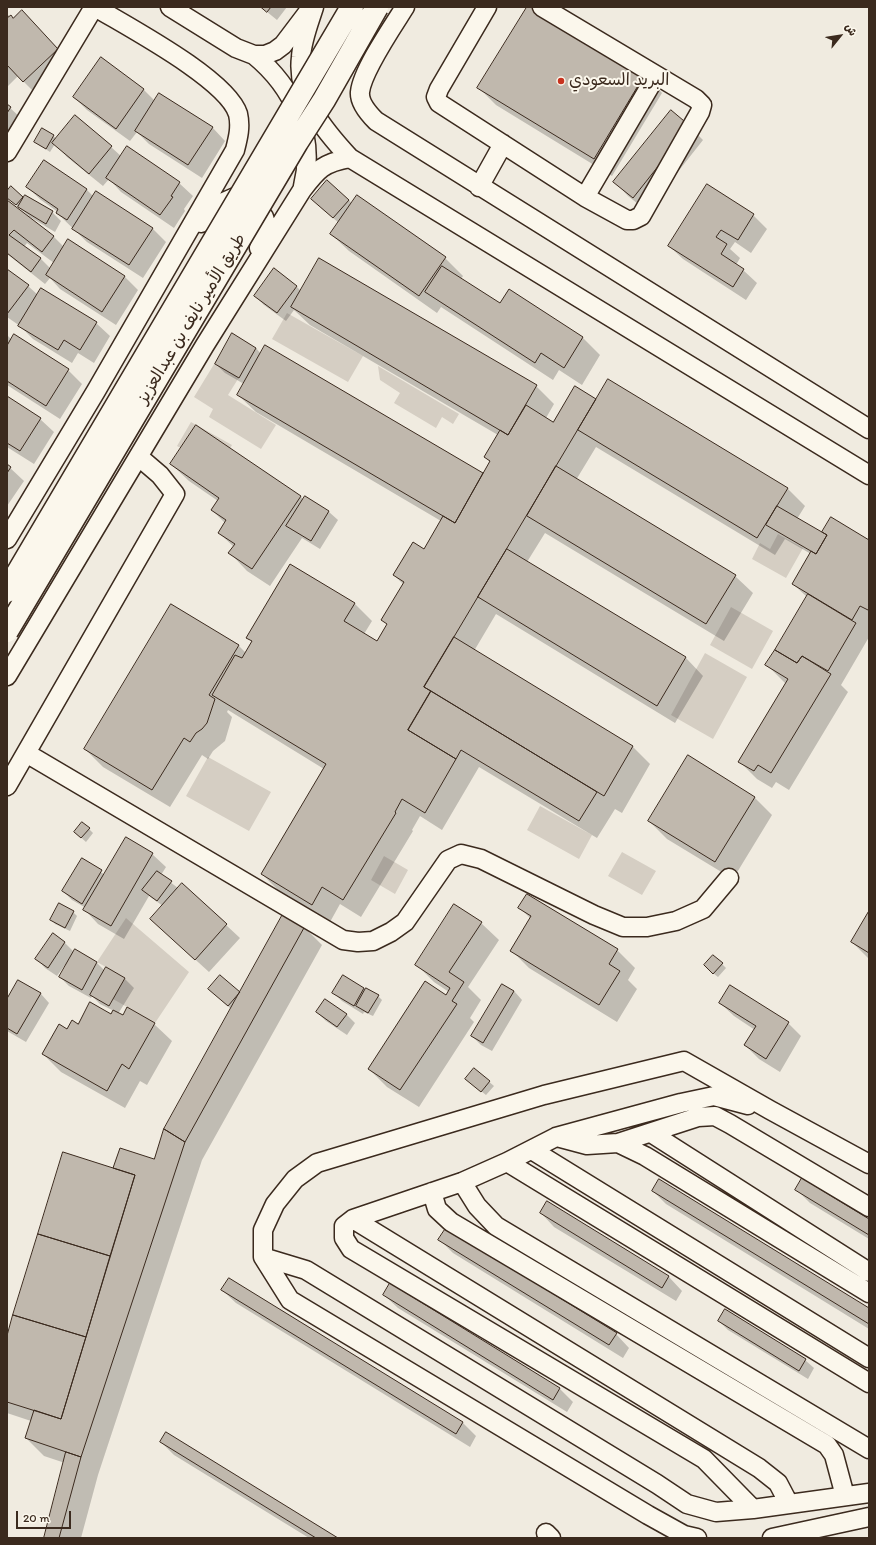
<!DOCTYPE html>
<meta charset="utf-8">
<style>
body{margin:0}
#map{position:relative;width:876px;height:1545px;overflow:hidden;background:#f0ebe0;font-family:Itim,"Playpen Sans Arabic",sans-serif}
canvas{display:block}
.frame{position:absolute;inset:0;border:8px solid #3b2a1e;pointer-events:none}
.north{position:absolute;left:820px;top:16px;width:40px;height:40px;-webkit-text-stroke:3px #fbf7ec;paint-order:stroke;rotate:60deg;font-size:11px;font-weight:700;line-height:16px;text-align:center;color:#3b2a1e}
.north::after{content:'';display:block;margin:auto;width:14px;height:18px;background:#3b2a1e;clip-path:polygon(50% 0,100% 100%,50% 72%,0 100%)}
.scale{position:absolute;left:16px;top:1511px;width:55px;height:18px;box-sizing:border-box;border:2px solid #3b2a1e;border-top:0;padding-left:5px;font-size:12px;line-height:14px;white-space:nowrap;color:#3b2a1e;-webkit-text-stroke:3px #fbf7ec;paint-order:stroke}
</style>
<div id="map">
<canvas width="876" height="1545"></canvas>
<div class="frame"></div>
<div class="north">ش</div>
<div class="scale">20 m</div>
</div>
<script>
const context = document.querySelector('canvas').getContext('2d');
context.lineJoin = 'round';
function fillPath(path, color) { context.fillStyle = color; context.fill(path, 'evenodd'); }
function trace(path, color, width, dash) { context.strokeStyle = color; context.lineWidth = width; context.lineCap = dash ? 'butt' : 'round'; context.setLineDash(dash || []); context.stroke(path); }
function drawText(font, color, halo, rows, align = 'center') {
  context.font = font + ' Itim,"Playpen Sans Arabic",sans-serif'; context.lineWidth = 4; context.setLineDash([]); context.textBaseline = 'middle'; context.strokeStyle = halo; context.fillStyle = color; for (const [text, x, y, turn = 0] of rows) {
    context.save(); context.translate(x, y); context.rotate((+turn || 0) * Math.PI / 180); context.textAlign = isNaN(turn) ? turn : align; if (halo) context.strokeText(text, 0, 0); context.fillText(text, 0, 0); context.restore();
  }
}
const green = new Path2D(`
 M287 313 363 356 348 382 272 339Z
 M219 356 243 371 228 395 276 425 261 449 209 417 213 409 194 397Z
 M378 366 459 414 453 424 442 417 436 428 394 403 400 393 380 380Z
 M191 422 232 445 218 469 177 446Z
 M778 534 803 548 786 578 752 559 760 543 770 549Z
 M731 607 773 631 752 669 710 645Z
 M705 653 747 677 713 739 671 715Z
 M208 757 271 792 249 831 186 796Z
 M540 806 592 835 579 859 527 830Z
 M622 852 656 871 642 895 608 876Z
 M384 856 408 870 395 894 371 880Z
 M126 918 189 972 155 1023 113 999 125 978 97 962Z`);
const shadow = new Path2D(`
 M261 7H287L277 20Z
 M528 7 645 75 662 93 612 176 496 105 479 88Z
 M7 14 13 19 35 25 71 63 37 95 18 76 8 86 7 84Z
 M102 59 144 90 155 101 212 127 225 141 202 178 149 144 137 132 130 141 87 110 74 97Z
 M7 105 24 121 7 148Z
 M690 127 703 140 647 211 628 196 615 182Z
 M53 136 57 139 111 147 122 157 179 183 193 196 184 209 185 211 174 228 121 192 109 179 103 186 67 157 55 144 50 152 35 142Z
 M44 161 87 190 94 197 96 193 153 229 166 242 143 278 87 242 57 213 58 212 41 200 27 187Z
 M707 186 753 215 767 229 751 253 735 242 730 249 740 258 736 265 743 270 757 283 746 300 683 259 669 246Z
 M11 187 24 199 26 196 52 212 61 221 55 232 30 217 29 218 54 237 64 247 125 277 138 290 116 325 60 289 50 278 45 284 7 254V201L28 217 29 216 7 197V192ZM27 243 54 263 51 269 41 259 24 247Z
 M349 200 352 204 445 258 463 276 461 279 500 304 509 290 583 338 600 355 582 385 559 370 553 380 441 307 437 313 349 251 331 234 339 223 321 208Z
 M320 259 536 386 554 404 546 418 554 423 575 388 596 400 787 488 805 506 797 519 823 534 831 518 869 541V637L841 685 848 692 789 790 776 782 772 788 757 779 739 761 786 684 767 665 807 597 793 584 811 554 785 539 775 555 596 447 576 480 735 576 753 593 724 641 545 533 527 562 686 658 703 676 675 723 496 614 474 651 633 747 650 764 622 813 615 809 597 838 479 767 442 830 420 816 412 830 413 831 361 917 340 904 330 922 280 892 262 874 324 769 228 710 227 712 232 717 225 741 213 751 208 759 202 755 170 807 103 767 85 749 239 646 246 653 252 642 248 638 354 603 372 621 364 634 377 642 388 625 382 620 404 585 394 575 424 550 441 521 256 412 238 395 244 384 225 373 216 364 256 348 261 354 266 347 484 474 491 463 485 457 498 435 310 325 294 310 286 321 264 305 255 296 297 287 301 291Z
 M7 270 28 286 38 295 96 323 110 336 94 363 78 353 72 363 33 339 20 326 7 317Z
 M7 335 12 340 15 336 68 370 82 384 60 419 7 385Z
 M7 398 40 419 54 432 34 464 7 447Z
 M171 464 300 496 304 500 305 497 329 512 338 520 320 549 302 538 270 586 247 571 230 553 234 547 219 533 225 523 212 510 218 501 189 481Z
 M7 465 24 481 7 506Z
 M754 797 772 815 733 879 667 839 649 821Z
 M89 829 93 833 86 842 75 832Z
 M152 854 166 867 161 875 226 925 240 938 209 972 165 932 163 906 149 896 124 939 98 924 85 910 86 908 72 900 63 891 82 859 105 875Z
 M520 908 617 950 635 968 628 980 637 989 617 1022 529 968 511 950 530 918Z
 M73 912 77 916 70 931 55 924 51 919Z
 M869 913V959L852 942Z
 M481 923 499 940 468 987 481 1000 470 1018 474 1022 419 1107 387 1087 369 1069 446 996 449 992 434 982 416 964Z
 M304 927 322 945 202 1160 98 1475 81 1538H45L65 1463 44 1456 26 1438 31 1421 7 1413V1340L64 1154 113 1169 155 1160 231 1009 219 998 220 977 240 993Z
 M53 935 65 943 74 952 75 950 97 963 105 971 107 968 125 979 134 988 118 1014 154 1024 172 1041 147 1085 140 1081 125 1108 61 1072 43 1054 67 1031 78 1025 111 1016 114 1011 100 1004 92 996 91 998 69 986 60 977 66 966 65 965 57 976 45 968 37 959Z
 M722 964 726 968 718 977 709 970Z
 M18 981 41 994 49 1003 26 1042 7 1031V1001Z
 M364 988 378 996 382 1000 373 1016 364 1012 363 1014 342 1001 333 992Z
 M514 991 522 1000 492 1051 481 1045 472 1036Z
 M720 1003 788 1023 801 1036 780 1072 759 1059 745 1045 755 1030 734 1016Z
 M317 1012 346 1014 355 1023 347 1035 326 1021Z
 M474 1069 494 1086 486 1095 471 1083Z
 M796 1189 869 1220V1239L810 1203Z
 M653 1191 869 1309V1329L666 1204Z
 M547 1203 669 1277 682 1291 676 1301 554 1227 541 1213Z
 M440 1240 616 1334 629 1348 623 1358 453 1253Z
 M229 1279 463 1423 476 1436 470 1447 236 1303 222 1290Z
 M391 1285 560 1389 573 1402 567 1412 398 1308 384 1295Z
 M719 1321 805 1360 814 1368 808 1379 728 1330Z
 M161 1442 336 1538H309L174 1455Z`);
const building = new Path2D(`
 M261 7H271L267 12Z
 M527 7H536L645 74 594 159 477 88Z
 M22 10 58 49 23 82 7 65V18L11 15 13 18Z
 M101 57 144 89 116 129 73 97Z
 M159 93 213 127 188 165 135 131Z
 M7 104 11 107 7 113Z
 M671 110 690 126 633 198 613 182Z
 M75 115 112 146 89 174 52 143Z
 M42 128 54 135 46 149 34 142Z
 M127 146 180 182 171 196 173 197 160 215 106 178Z
 M44 160 87 189 67 220 56 213 58 209 26 187Z
 M327 180 349 200 333 218 311 199Z
 M707 184 754 214 738 240 721 230 716 237 727 244 721 254 744 269 733 287 668 246Z
 M11 186 23 197 16 205 7 198V191Z
 M96 191 153 228 129 265 72 229Z
 M25 195 53 211 46 224 18 207Z
 M357 195 446 257 419 296 330 234Z
 M7 200 54 236 42 252 14 230 9 235 41 258 31 272 7 253Z
 M68 239 125 276 102 312 46 275Z
 M319 258 537 385 508 435 291 307Z
 M442 266 500 303 509 289 583 337 564 368 541 353 535 363 425 292Z
 M274 268 297 286 277 313 254 296Z
 M7 269 29 285 7 314Z
 M41 288 97 322 80 350 64 340 58 350 18 326Z
 M232 333 256 348 239 378 215 364Z
 M14 334 69 369 46 406 7 381V346Z
 M265 345 483 473 455 523 237 395Z
 M608 379 788 488 757 538 578 430Z
 M575 386 596 399 424 687 431 691 408 730 456 759 425 813 402 799 395 812 396 813 343 900 322 887 312 905 261 874 326 764 212 695 235 655 242 658 252 641 246 638 290 564 355 603 344 621 377 641 387 624 381 620 404 582 393 575 413 542 424 549 443 516 455 523 490 461 484 457 500 430 508 435 526 405 553 422Z
 M7 396 41 418 20 451 7 443Z
 M196 425 301 496 252 569 228 553 235 544 218 533 226 520 211 510 219 498 170 464Z
 M7 464 11 467 7 473Z
 M556 466 736 575 706 624 527 516Z
 M305 496 329 511 311 541 286 526Z
 M777 506 827 535 816 554 766 525Z
 M831 517 869 540V609L868 610 860 606 852 620 792 584 811 551 816 554 827 535 822 532Z
 M507 549 686 657 657 706 478 597Z
 M808 594 856 623 828 671 802 656 797 663 775 650Z
 M171 604 239 645 209 695 215 699 207 723 202 729 196 733 190 742 184 738 152 790 84 749Z
 M454 637 633 746 604 796 424 687Z
 M775 650 797 663 802 656 831 674 771 773 758 765 754 771 738 762 788 679 765 665Z
 M431 691 597 792 579 821 461 750 456 759 408 730Z
 M688 755 755 797 715 862 648 821Z
 M82 822 90 828 81 838 74 832Z
 M126 837 153 853 111 926 83 910Z
 M82 858 102 870 82 904 62 891Z
 M157 871 172 881 157 901 142 890Z
 M182 883 227 924 195 960 150 919Z
 M527 894 618 949 609 964 620 971 599 1005 510 951 531 916 518 908Z
 M59 903 74 911 65 928 50 920Z
 M454 904 482 922 449 972 464 982 452 1001 457 1004 400 1090 368 1069 425 981 446 995 450 988 415 965Z
 M869 911V953L851 942Z
 M283 914 305 926 185 1142 164 1129Z
 M53 933 65 942 48 968 35 959Z
 M75 949 97 962 82 990 59 977Z
 M713 955 723 963 713 974 704 965Z
 M106 967 125 978 109 1006 90 995Z
 M220 975 240 992 228 1006 208 989Z
 M343 975 364 988 354 1006 332 993Z
 M18 980 41 993 17 1034 7 1028V999Z
 M502 984 514 991 483 1043 471 1036Z
 M730 985 789 1022 766 1059 744 1045 756 1026 719 1003Z
 M366 988 379 995 368 1013 356 1006Z
 M325 999 347 1014 337 1027 316 1012Z
 M90 1002 111 1014 113 1010 123 1015 127 1007 155 1023 129 1069 122 1064 107 1091 42 1054 59 1024 67 1029 72 1020 78 1024Z
 M474 1068 490 1081 481 1092 465 1079Z
 M164 1129 185 1142 81 1457 25 1438 34 1410 61 1419 135 1175 113 1168 120 1148 154 1159Z
 M63 1152 135 1175 110 1256 38 1234Z
 M802 1178 869 1219V1235L795 1190Z
 M659 1179 869 1308V1324L652 1191Z
 M547 1201 669 1276 662 1288 540 1213Z
 M446 1228 617 1333 609 1345 438 1240Z
 M38 1234 110 1256 86 1337 13 1315Z
 M229 1278 463 1422 456 1434 221 1290Z
 M390 1283 560 1388 553 1400 383 1295Z
 M725 1309 806 1359 799 1371 718 1321Z
 M13 1315 86 1337 61 1419 7 1402V1336Z
 M166 1432 338 1538H316L160 1442Z
 M66 1452 81 1457 59 1538H44Z`);
const minor = new Path2D(`
 M170 7 236 48 254 55H265L275 51 283 45 308 12
 M314 7C309 23 302 40 301 57 296 97 324 130 350 158L869 475
 M405 7C393 26 362 71 360 92 359 102 369 114 376 121L869 429
 M487 7 439 89 436 97 439 103 585 197 627 220H633L641 216 700 112 702 105 696 99 542 7
 M254 55C293 87 316 135 303 186
 M7 152 94 7
 M479 187 503 144
 M585 197 656 76
 M201 223 217 205 235 197 244 200 254 205 264 217 267 227 259 248
 M7 539 96 391 235 150C238 138 241 127 238 114 227 79 128 27 95 7
 M7 676 205 345 302 190C318 169 323 163 350 158
 M26 753 343 940 358 942 373 941 391 932 405 922 448 860 461 854 481 859 594 915 623 927H647L676 921 703 909 729 878
 M7 786 175 494 160 475 139 457
 M748 1105 714 1096 681 1103 556 1137 507 1162 462 1182 353 1219 344 1226V1238L351 1249 704 1459 753 1509
 M651 1133 869 1272
 M557 1137 587 1145 618 1143 698 1117 715 1116 730 1124 869 1207
 M618 1143 645 1156 869 1293
 M532 1150 869 1358
 M507 1162 869 1383
 M462 1182 477 1206 496 1226 869 1449
 M432 1192 437 1209 451 1222 827 1445 834 1455 845 1496
 M353 1219 759 1468 778 1483 789 1504
 M263 1257 306 1270 657 1484 687 1504 716 1512 753 1509 869 1493
 M546 1533 551 1538
 M697 1538 684 1535 648 1515 290 1300 263 1257V1230L275 1204 295 1179 317 1163 544 1095 684 1061 770 1110 869 1164
 M772 1538 869 1517`);
const majorBridge = new Path2D(`
 M7 591 352 7
 M7 631 297 142 324 100 377 7`);
const markers = [
 [561,81,4,"#c8321e"]
];
const poiNames = [
 ["البريد السعودي",569,81]
];
const streetNames = [
 ["طريق الأمير نايف بن عبدالعزيز",192,319,-59]
];
fillPath(green, '#d5cec3');
fillPath(shadow, '#0003');
fillPath(building, '#c0b8ad');
trace(building, '#3b2a1e', 1);
trace(minor, '#3b2a1e', 21);
trace(minor, '#fbf7ec', 18);
trace(majorBridge, '#3b2a1e', 25, []);
trace(majorBridge, '#fbf7ec', 22);
for (const [x, y, r, color] of markers) { const dot = new Path2D(); dot.arc(x, y, r, 0, 2 * Math.PI); context.fillStyle = color; context.fill(dot); trace(dot, '#fbf7ec', 1.5); }
drawText('17px', '#3b2a1e', '#fbf7ec', poiNames, 'left');
drawText('17px', '#3b2a1e', '#fbf7ec', streetNames);
</script>
